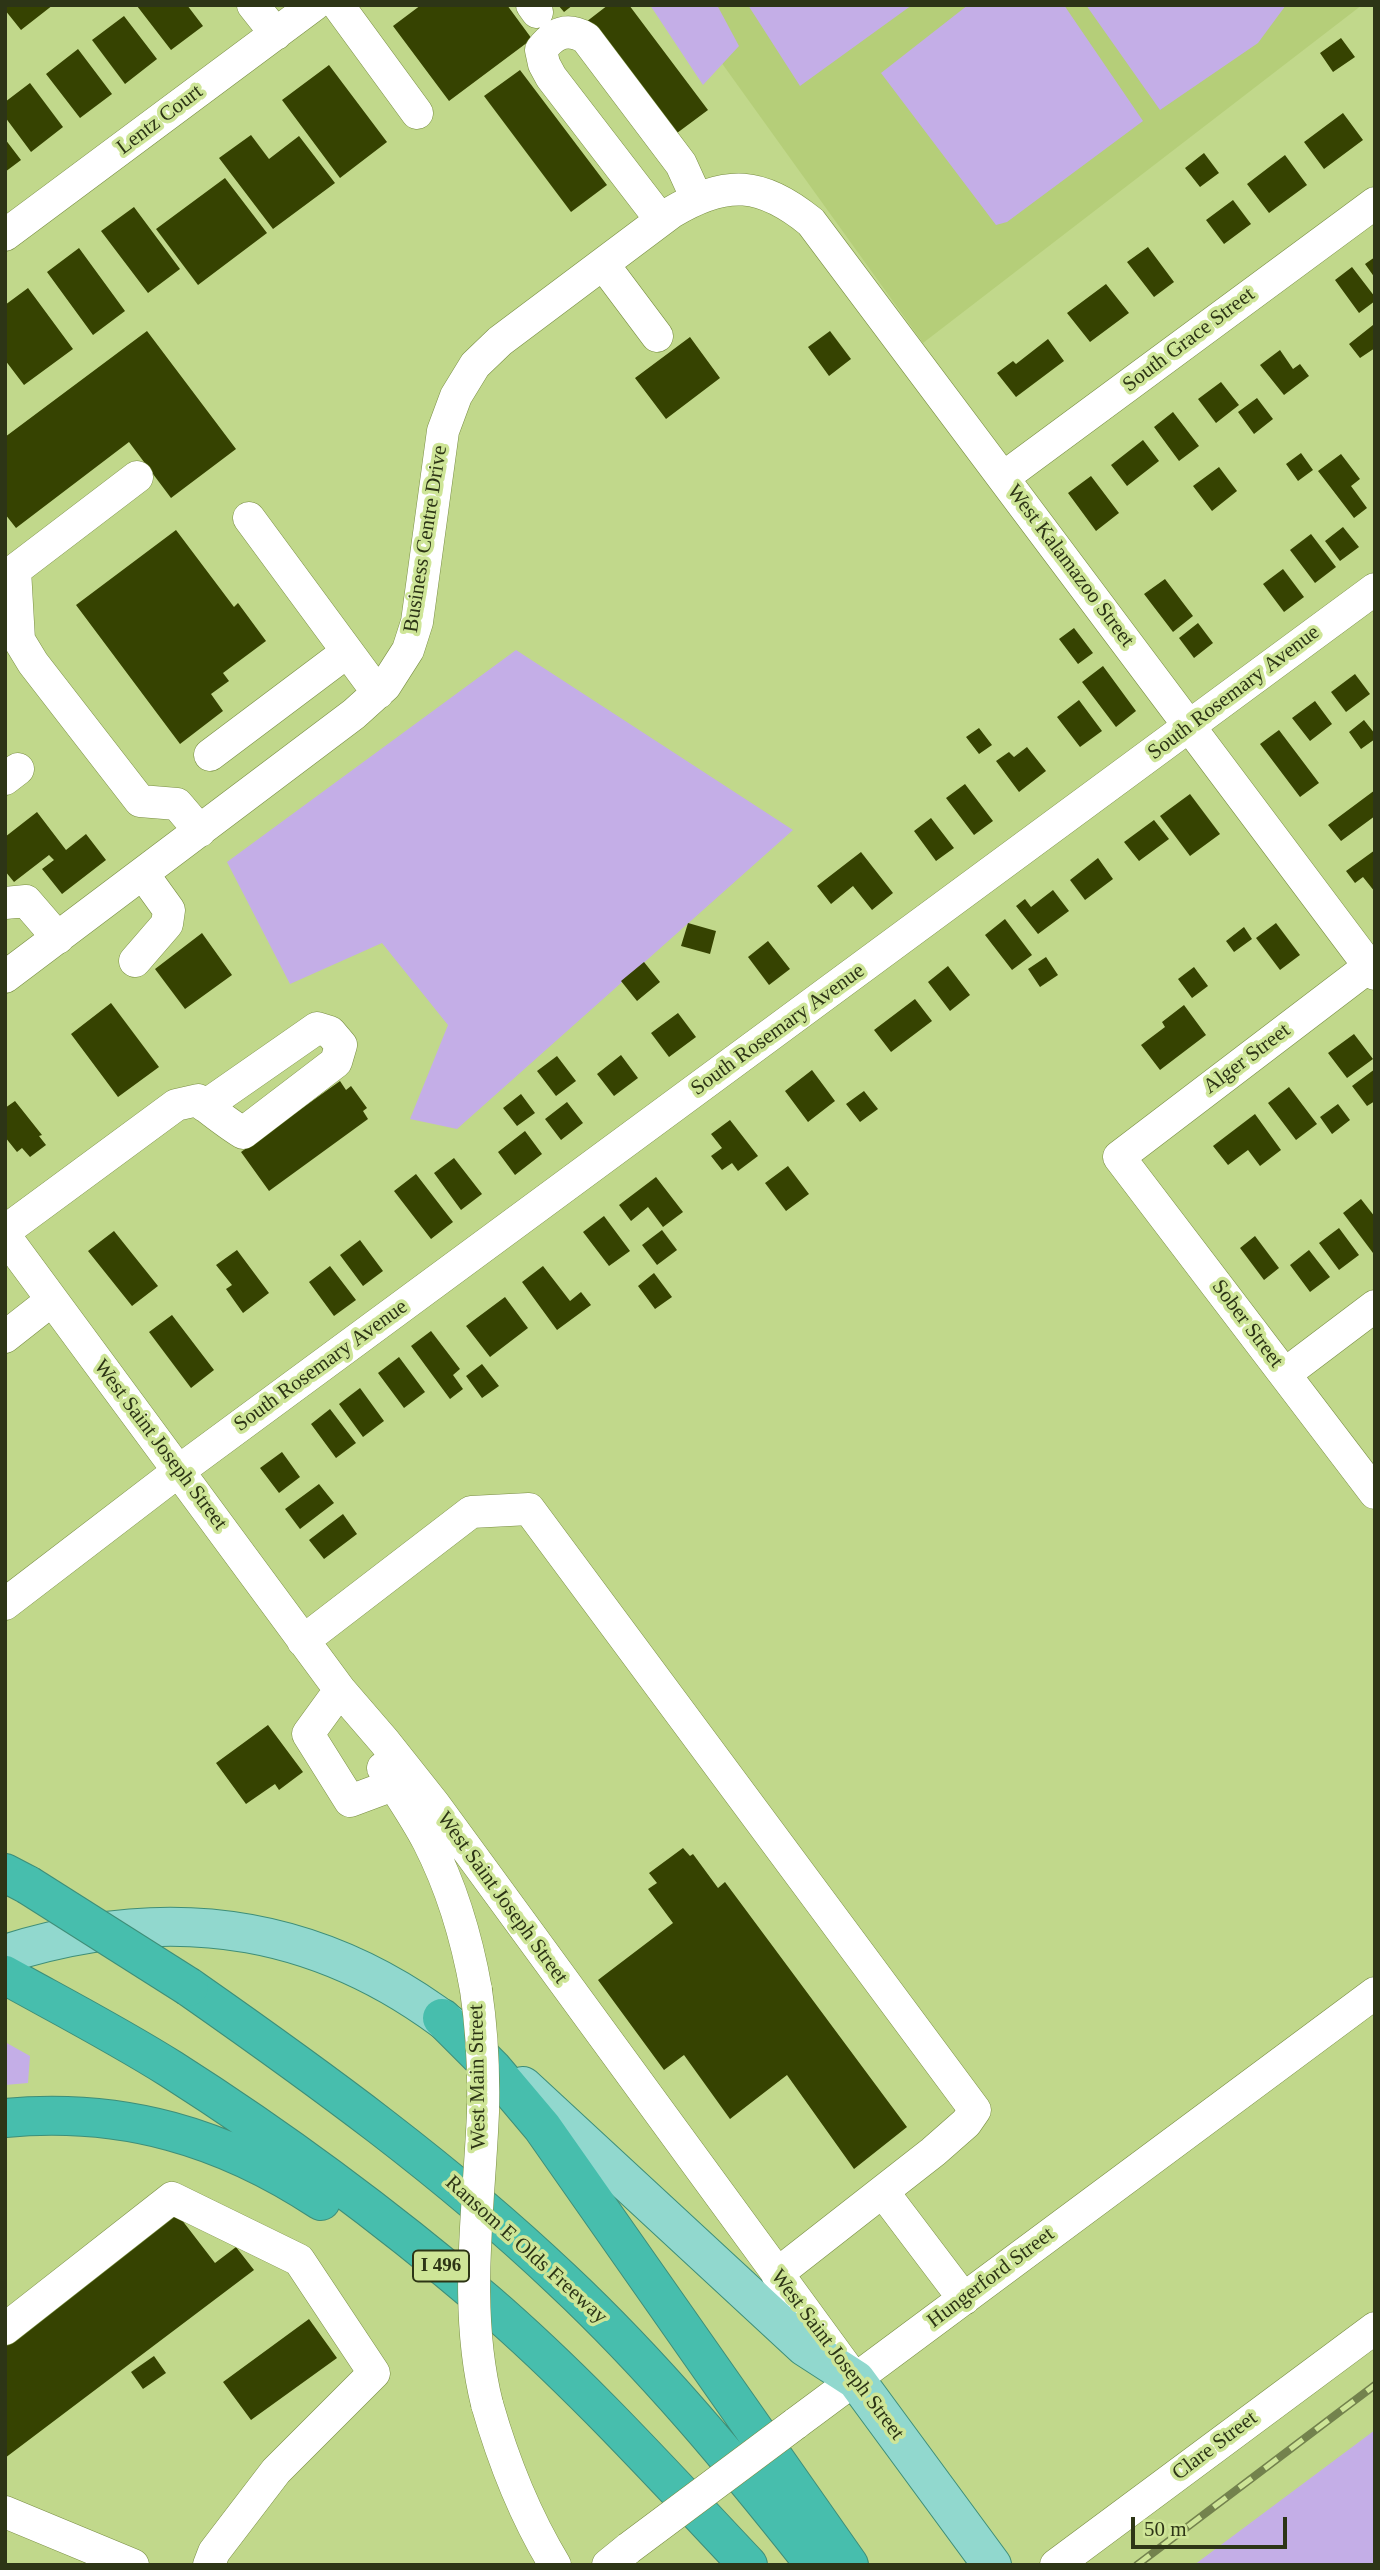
<!DOCTYPE html>
<style>
body{margin:0}
#map{position:relative;width:1380px;height:2570px;overflow:hidden;background:#c1d88b;font-family:Georgia,serif}
canvas{display:block}
.frame{position:absolute;inset:0;border:7px solid #2d3516;pointer-events:none}
.scale{position:absolute;left:1131px;top:2517px;width:156px;height:32px;box-sizing:border-box;border:4px solid #2d3516;border-top:0;padding-left:9px;font-size:21px;line-height:24px;white-space:nowrap;color:#2d3516;-webkit-text-stroke:5px #cee597;paint-order:stroke}
</style>
<div id="map">
<canvas width="1380" height="2570"></canvas>
<div class="frame"></div>
<div class="scale">50 m</div>
</div>
<script>
const context = document.querySelector('canvas').getContext('2d');
context.lineJoin = 'round';
function fillPath(path, color) { context.fillStyle = color; context.fill(path, 'evenodd'); }
function trace(path, color, width, dash) { context.strokeStyle = color; context.lineWidth = width; context.lineCap = dash ? 'butt' : 'round'; context.setLineDash(dash || []); context.stroke(path); }
function drawText(font, color, halo, rows, align = 'center') {
  context.font = font + ' Georgia,serif'; context.lineWidth = 7; context.setLineDash([]); context.textBaseline = 'middle'; context.strokeStyle = halo; context.fillStyle = color; for (const [text, x, y, turn = 0] of rows) {
    context.save(); context.translate(x, y); context.rotate((+turn || 0) * Math.PI / 180); context.textAlign = isNaN(turn) ? turn : align; if (halo) context.strokeText(text, 0, 0); context.fillText(text, 0, 0); context.restore();
  }
}
const built = new Path2D(`
 M680 5H1362L923 343Z`);
const green = new Path2D(`
 M650 5H717L739 46 703 85Z
 M748 5H912L800 86Z
 M968 5H1064L1143 121 1007 222 996 225 881 73Z
 M1086 5H1286L1258 43 1160 110Z
 M516 650 793 830 457 1129 410 1119 448 1025 382 943 290 984 227 862Z
 M5 2042 30 2056 28 2083 5 2085Z
 M1375 2430V2565H1194Z`);
const building = new Path2D(`
 M5 5H53L21 30 5 10Z
 M139 5H187L203 26 171 50 137 6Z
 M421 5H507L532 39 449 101 393 26Z
 M558 5H573L564 12Z
 M608 5H629L708 110 673 136 586 22Z
 M124 16 157 59 125 84 92 40Z
 M1341 38 1355 57 1333 72 1320 53Z
 M78 49 112 94 80 118 46 74Z
 M329 65 387 142 340 178 282 100Z
 M520 70 607 185 571 212 484 96Z
 M30 83 63 127 31 152 5 117V102Z
 M1343 113 1363 140 1324 169 1304 142Z
 M251 135 269 159 299 136 335 183 273 229 219 158Z
 M5 139 21 160 5 172Z
 M1204 153 1219 173 1200 187 1185 168Z
 M1285 155 1307 185 1269 213 1247 184Z
 M225 178 267 233 198 285 156 229Z
 M1233 200 1251 224 1224 244 1206 220Z
 M134 207 180 269 148 293 101 231Z
 M1148 247 1174 282 1154 297 1127 262Z
 M79 248 125 311 93 335 47 272Z
 M1375 257V278L1365 264Z
 M1352 267 1375 297V301L1359 313 1335 280Z
 M1106 284 1129 313 1090 342 1067 313Z
 M28 288 73 349 24 385 5 360V305Z
 M1373 325 1375 348 1360 358 1349 344Z
 M147 331 236 449 171 498 129 442 16 528 5 514V437Z
 M830 331 851 359 829 376 808 347Z
 M690 337 720 378 666 419 635 378Z
 M1048 339 1064 361 1016 397 997 373 1013 361 1016 364Z
 M1280 350 1293 369 1300 364 1309 376 1284 395 1260 365Z
 M1221 382 1239 405 1216 423 1198 399Z
 M1257 398 1273 419 1254 434 1238 412Z
 M1173 412 1199 446 1179 461 1154 427Z
 M1143 440 1159 461 1127 486 1111 465Z
 M1301 453 1313 470 1298 481 1286 464Z
 M1341 454 1360 479 1351 486 1367 508 1354 518 1318 471Z
 M1219 467 1237 491 1212 511 1193 486Z
 M1091 476 1119 513 1096 531 1068 493Z
 M1343 527 1359 547 1340 561 1325 541Z
 M176 530 234 607 238 603 266 641 223 673 229 681 211 694 223 711 180 744 76 605Z
 M1311 534 1336 567 1315 583 1290 550Z
 M1283 569 1304 597 1284 612 1263 584Z
 M1165 579 1193 616 1173 632 1144 594Z
 M1198 623 1213 643 1194 658 1179 638Z
 M1074 628 1093 653 1078 664 1059 639Z
 M1103 666 1136 711 1116 727 1082 682Z
 M1355 674 1370 694 1346 712 1331 692Z
 M1079 700 1102 731 1080 747 1057 717Z
 M1315 701 1332 724 1310 741 1292 718Z
 M1364 720 1375 734V739L1361 749 1349 732Z
 M979 728 992 745 979 754 966 737Z
 M1279 730 1319 783 1300 797 1260 744Z
 M1027 747 1046 771 1019 792 996 761 1009 752 1014 757Z
 M965 784 993 821 974 835 946 798Z
 M1375 790V816L1341 841 1328 825Z
 M1190 794 1220 834 1190 856 1160 816Z
 M37 812 66 850 86 834 106 860 62 894 42 869 54 860 49 855 14 882 5 871V837Z
 M931 818 954 848 936 861 914 831Z
 M1154 820 1169 839 1139 861 1124 842Z
 M1375 850V892L1363 877 1355 883 1346 871Z
 M861 852 893 893 872 910 853 886 831 904 817 886Z
 M1098 858 1113 879 1085 900 1070 880Z
 M1053 890 1069 911 1038 934 1016 906 1025 899 1031 907Z
 M1005 919 1032 955 1012 970 985 935Z
 M688 923 716 931 710 954 681 946Z
 M1276 923 1300 955 1280 970 1256 938Z
 M1244 927 1252 939 1234 952 1226 941Z
 M202 933 232 975 185 1009 155 969Z
 M768 941 790 969 769 985 748 957Z
 M1046 957 1058 975 1040 987 1028 969Z
 M644 962 660 982 637 1001 621 981Z
 M948 966 970 995 950 1011 928 982Z
 M1194 967 1208 986 1192 998 1178 979Z
 M915 999 932 1021 891 1052 874 1030Z
 M111 1003 159 1067 118 1097 71 1034Z
 M1184 1005 1206 1035 1160 1070 1141 1045 1165 1027 1162 1022Z
 M678 1013 696 1037 669 1057 651 1033Z
 M1354 1034 1373 1059 1347 1078 1328 1053Z
 M621 1055 638 1078 614 1096 597 1074Z
 M557 1056 576 1081 556 1096 537 1071Z
 M1375 1069V1101L1367 1106 1352 1086Z
 M812 1070 835 1101 808 1122 785 1091Z
 M340 1081 346 1090 351 1086 367 1108 363 1111 368 1119 269 1191 241 1152Z
 M1289 1087 1317 1124 1296 1140 1268 1103Z
 M864 1091 878 1109 860 1122 846 1104Z
 M521 1094 535 1113 517 1126 503 1108Z
 M15 1101 42 1135 39 1136 46 1145 30 1157 22 1148 17 1152 5 1137V1108Z
 M567 1102 583 1123 561 1140 545 1119Z
 M1338 1104 1350 1120 1332 1134 1320 1117Z
 M1255 1114 1281 1150 1260 1166 1248 1150 1228 1165 1213 1146Z
 M730 1120 758 1156 738 1171 732 1163 722 1170 711 1156 722 1148 711 1134Z
 M525 1131 542 1154 515 1175 498 1152Z
 M454 1158 482 1194 461 1210 434 1173Z
 M788 1166 809 1194 786 1211 765 1183Z
 M416 1174 453 1222 431 1239 394 1191Z
 M656 1177 683 1212 663 1227 648 1207 631 1221 619 1205Z
 M1361 1199 1375 1217 1373 1253 1343 1213Z
 M604 1216 630 1251 609 1266 583 1232Z
 M1339 1228 1359 1255 1339 1270 1319 1243Z
 M662 1230 677 1250 657 1265 642 1245Z
 M114 1231 158 1286 132 1306 88 1251Z
 M1255 1236 1279 1268 1264 1280 1240 1248Z
 M360 1240 383 1271 363 1286 340 1255Z
 M237 1250 269 1293 243 1313 226 1289 232 1285 216 1265Z
 M1309 1250 1330 1277 1310 1292 1290 1265Z
 M330 1266 356 1300 334 1316 309 1282Z
 M543 1266 570 1301 581 1292 591 1305 557 1330 522 1282Z
 M654 1273 672 1297 655 1309 638 1286Z
 M505 1297 528 1328 490 1357 466 1326Z
 M172 1315 214 1370 191 1388 149 1332Z
 M431 1331 460 1369 453 1375 463 1389 450 1399 411 1346Z
 M399 1357 425 1392 404 1408 378 1373Z
 M482 1364 499 1386 482 1398 466 1376Z
 M360 1388 384 1421 363 1437 339 1404Z
 M330 1409 356 1443 336 1458 311 1424Z
 M282 1452 300 1477 279 1493 260 1468Z
 M319 1484 334 1503 300 1529 285 1509Z
 M343 1514 357 1534 324 1559 309 1540Z
 M268 1725 303 1772 279 1790 275 1784 246 1804 216 1763Z
 M683 1848 690 1856 693 1854 718 1888 725 1882 907 2127 854 2169 787 2075 730 2119 684 2055 664 2070 598 1980 673 1923 648 1889 657 1883 649 1873Z
 M175 2211 215 2263 236 2247 254 2270 5 2458V2340Z
 M309 2319 337 2358 251 2420 223 2382Z
 M154 2356 166 2373 143 2389 131 2372Z`);
const minor = new Path2D(`
 M253 5 276 34
 M338 5 417 113
 M532 5 537 12
 M661 220 551 77 544 64 541 50C554 33 567 27 586 38L681 164 696 197
 M5 235 314 5
 M603 264 657 336
 M137 477 15 570 19 640 33 663 140 801 177 804 200 831
 M1004 477 1375 203
 M249 518 378 693
 M210 755 347 652
 M5 779 18 769
 M5 903 26 901 58 938
 M135 961 167 924 169 910 143 874
 M1375 962 1119 1157 1375 1493
 M5 977 354 714 385 686 408 650 417 622 443 431 456 396 475 365 500 341 672 212C727 179 762 182 811 222L1375 974
 M5 1231 176 1105 198 1100C213 1112 227 1123 243 1133L336 1062 341 1045 330 1032 317 1028 205 1106
 M5 1236 340 1690 384 1741 434 1804 848 2370
 M5 1337 52 1300
 M1285 1374 1375 1306
 M5 1604 180 1470 1375 589
 M303 1641 471 1512 529 1509 975 2110 966 2123 933 2152 777 2274
 M340 1690 308 1734 350 1801 393 1785
 M383 1768C398 1792 415 1816 428 1841 452 1888 467 1939 476 1990
 M883 2192 964 2299
 M5 2329 172 2198 299 2260 374 2373 276 2471 214 2552 209 2565
 M487 2404C503 2460 524 2514 555 2565
 M795 2424 1375 1993
 M5 2512 133 2565
 M608 2565 629 2548
 M1056 2565 1375 2328`);
const major = new Path2D(`
 M5 1954C176 1900 330 1925 469 2040
 M523 2086 805 2347 856 2380 992 2565`);
const highway = new Path2D(`
 M5 1873 28 1885
 M5 1975C61 2006 117 2035 171 2069 281 2139 387 2218 486 2302 580 2383 663 2475 748 2565
 M189 1987C319 2078 446 2170 561 2279 654 2366 736 2465 815 2565
 M442 2018 493 2069 542 2127 849 2565
 M5 2118C123 2107 224 2137 321 2201`);
const rail = new Path2D(`
 M1137 2565 1375 2385`);
const minorBridge = new Path2D(`
 M476 1990C482 2030 484 2071 483 2112 479 2210 463 2308 487 2404
 M629 2548 795 2424`);
const highwayBridge = new Path2D(`
 M28 1885 189 1987`);
const shields = [
 [441,2266,56]
];
const shieldNames = [
 ["I 496",441,2266]
];
const streetNames = [
 ["Lentz Court",160,120,-37],
 ["South Grace Street",1189,340,-37],
 ["Business Centre Drive",426,539,-81],
 ["West Kalamazoo Street",1070,566,53],
 ["South Rosemary Avenue",1234,693,-37],
 ["South Rosemary Avenue",778,1030,-36],
 ["Alger Street",1247,1059,-37],
 ["Sober Street",1247,1324,53],
 ["South Rosemary Avenue",321,1366,-36],
 ["West Saint Joseph Street",160,1445,53],
 ["West Saint Joseph Street",502,1898,54],
 ["West Main Street",478,2077,-91],
 ["Ransom E Olds Freeway",526,2250,42],
 ["Hungerford Street",991,2278,-37],
 ["West Saint Joseph Street",837,2355,53],
 ["Clare Street",1215,2446,-37]
];
fillPath(built, '#b5ce79');
fillPath(green, '#c4aee7');
fillPath(building, '#364301');
trace(minor, '#798e43', 33);
trace(major, '#3e8e78', 40);
trace(highway, '#3e8e78', 40);
trace(minor, '#fff', 32);
trace(major, '#91d8ce', 38);
trace(highway, '#47bead', 38);
trace(rail, '#73824d', 8);
trace(rail, '#cee597', 5, [16]);
trace(minorBridge, '#798e43', 33, []);
trace(highwayBridge, '#3e8e78', 40, []);
trace(minorBridge, '#fff', 32);
trace(highwayBridge, '#47bead', 38);
for (const [x, y, w] of shields) { const box = new Path2D(); box.roundRect(x - w / 2, y - 15.5, w, 31, 5); context.fillStyle = '#cee597'; context.fill(box); trace(box, '#2d3516', 2); }
drawText('bold 19px', '#2d3516', null, shieldNames);
drawText('21px', '#2d3516', '#cee597', streetNames);
</script>
